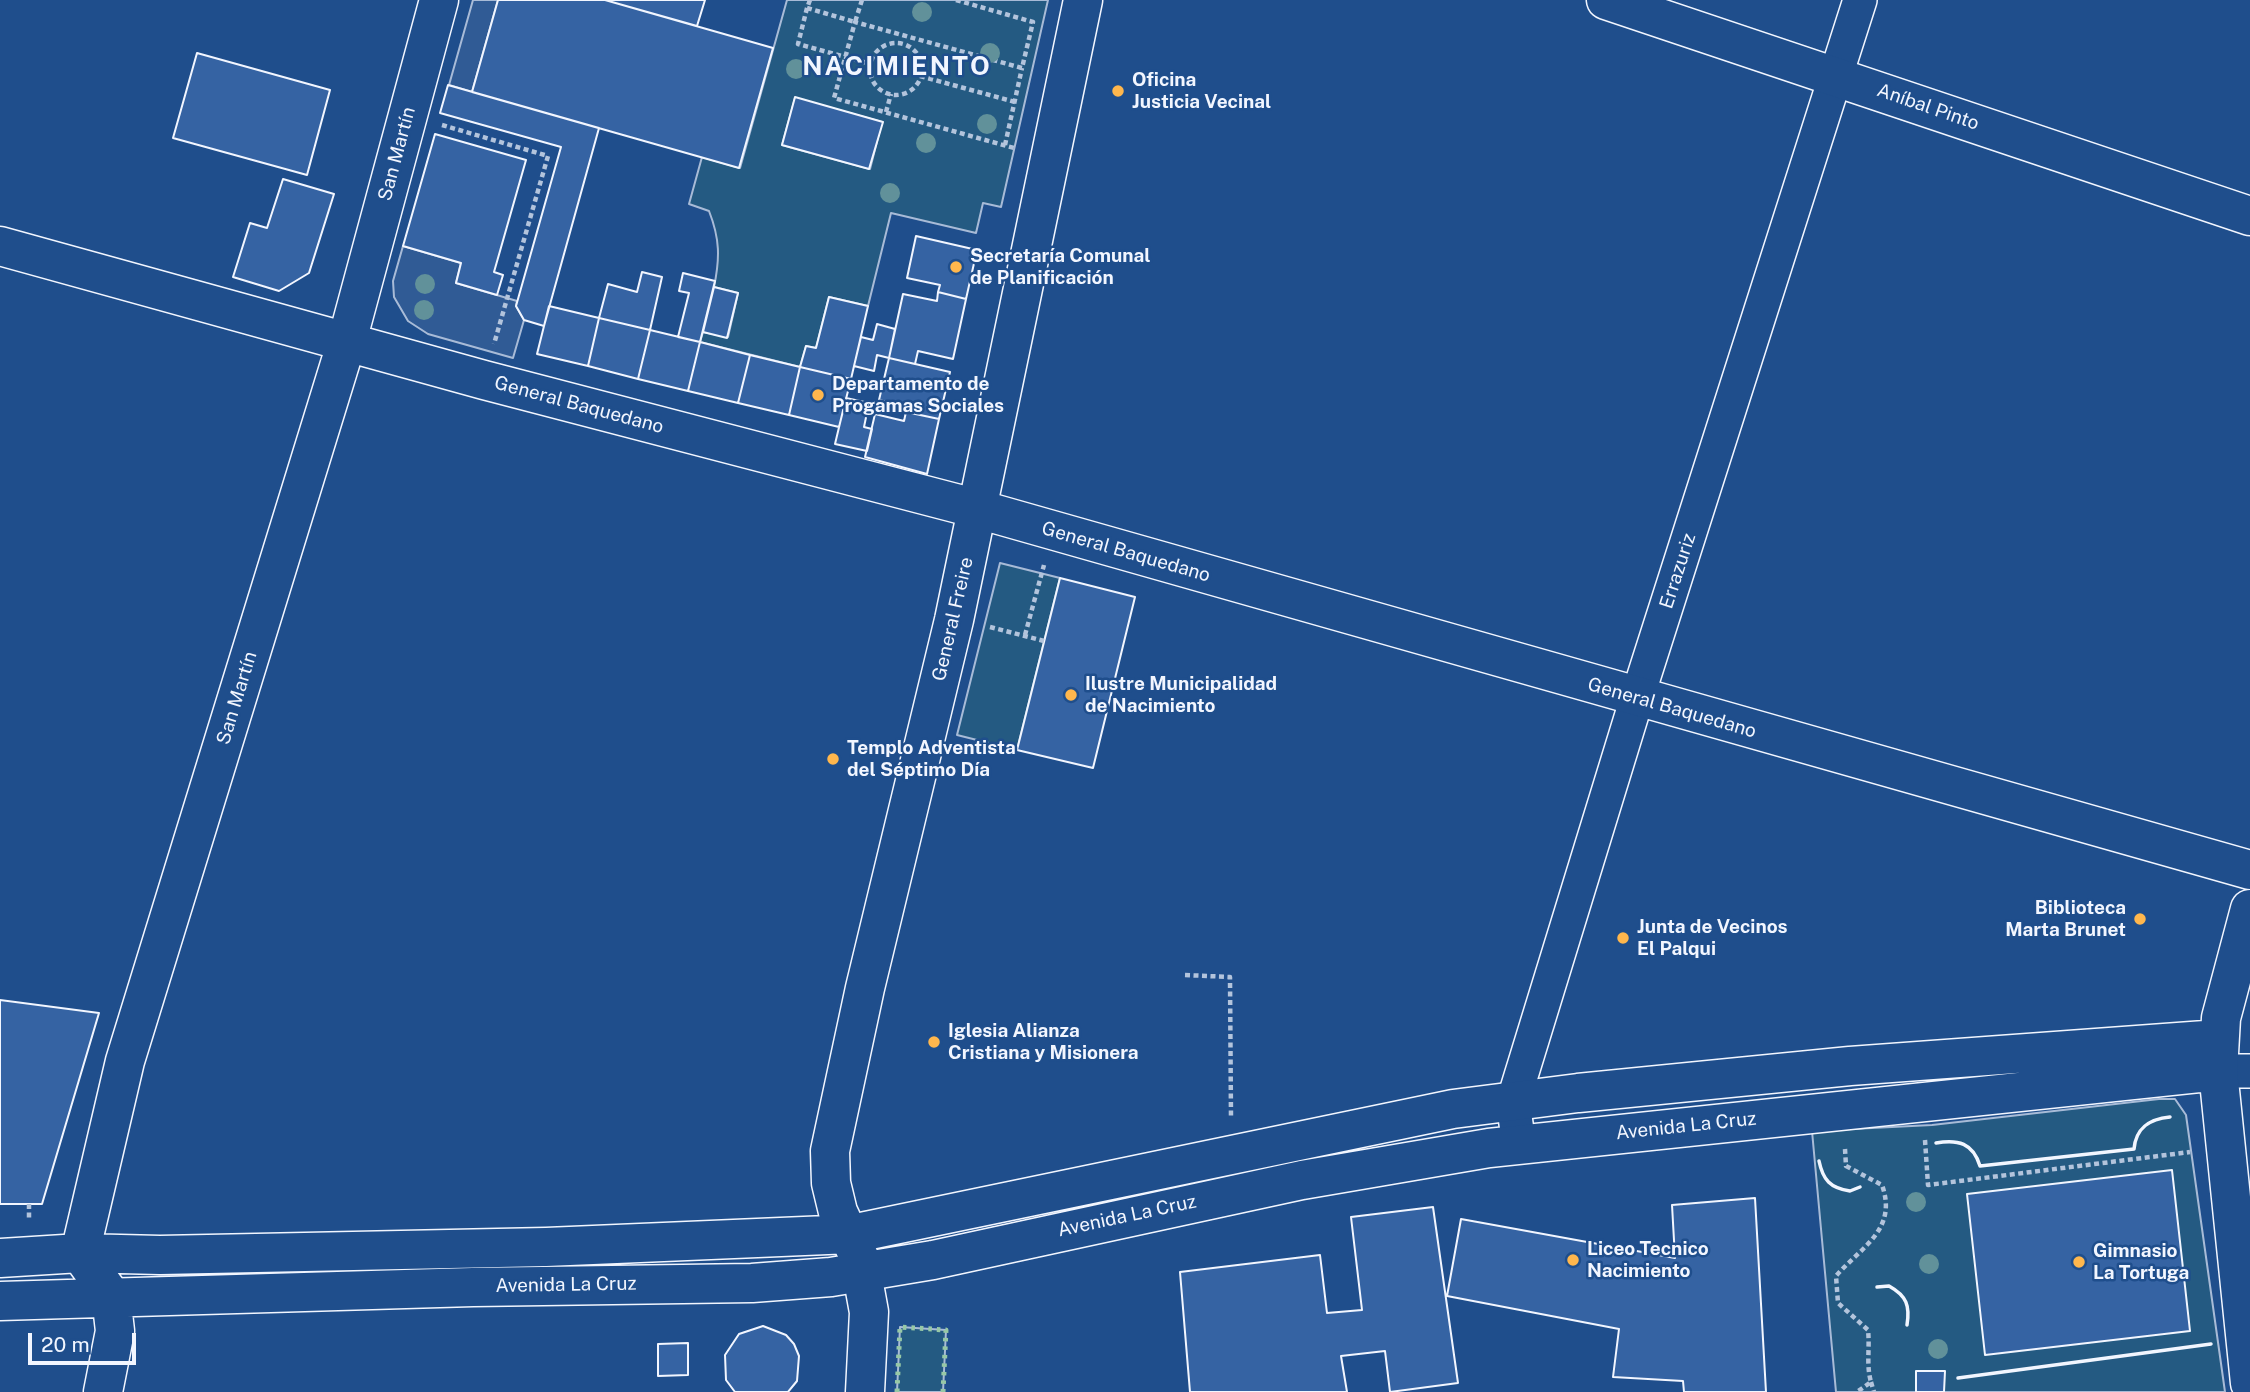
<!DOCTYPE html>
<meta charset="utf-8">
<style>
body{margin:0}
#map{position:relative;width:2250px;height:1392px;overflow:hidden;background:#1f4e8c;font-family:"Public Sans",sans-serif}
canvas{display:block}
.scale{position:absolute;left:28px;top:1333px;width:108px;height:32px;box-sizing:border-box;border:4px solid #f2f6ff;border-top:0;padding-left:9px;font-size:21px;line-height:24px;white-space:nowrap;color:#f2f6ff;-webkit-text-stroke:5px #1f4e8c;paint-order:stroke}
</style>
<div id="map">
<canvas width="2250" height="1392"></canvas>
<div class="scale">20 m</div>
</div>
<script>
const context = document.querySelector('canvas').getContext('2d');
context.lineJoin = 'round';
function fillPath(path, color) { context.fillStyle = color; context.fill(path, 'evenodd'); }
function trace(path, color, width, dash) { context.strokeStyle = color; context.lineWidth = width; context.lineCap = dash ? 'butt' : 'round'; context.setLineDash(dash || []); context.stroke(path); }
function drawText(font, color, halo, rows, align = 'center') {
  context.font = font + ' "Public Sans",sans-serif'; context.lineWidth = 5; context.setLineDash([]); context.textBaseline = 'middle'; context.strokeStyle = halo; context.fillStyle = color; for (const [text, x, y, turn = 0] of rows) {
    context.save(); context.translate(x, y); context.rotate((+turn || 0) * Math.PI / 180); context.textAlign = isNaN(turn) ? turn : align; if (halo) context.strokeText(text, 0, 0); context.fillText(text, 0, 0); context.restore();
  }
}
const green = new Path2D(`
 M787 0H1048L1001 207 983 203 976 233 891 213 868 306 829 297 816 348 806 346 800 367 700 342 703 332 728 337 738 293 714 287C720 258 720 239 709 211L689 204 702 157 740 168ZM795 98 882 122 870 169 782 145Z
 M1000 563 1060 578 1017 750 957 735Z
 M2159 1099H2175L2186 1115 2225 1392H1836L1812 1131 1932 1125Z
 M900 1327 946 1330 943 1392H897Z`);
const parking = new Path2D(`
 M473 0H498L472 92 449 85Z
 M403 246 461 263 456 283 517 301 516 306 524 320 513 358 428 334 408 321 394 297 393 281Z`);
const building = new Path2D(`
 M498 0H605L773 48 739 168 472 92Z
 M605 0H705L697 26Z
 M197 53 330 90 307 175 173 138Z
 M448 85 599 128 544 326 524 320 516 306 561 147 440 113Z
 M795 97 883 122 869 169 782 145Z
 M435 134 526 160 494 272 503 275 497 295 456 283 461 263 403 246Z
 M283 179 334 194 309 273 279 291 233 277 250 223 267 228Z
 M916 236 977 250 966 299 938 292 940 285 907 278Z
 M642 272 662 277 650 330 599 318 608 284 637 292Z
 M683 273 715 281 700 342 678 337 689 293 679 291Z
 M714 287 738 293 727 338 703 332Z
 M938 292 966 299 953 359 918 351 915 364 889 358 903 294 937 301Z
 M829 297 868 306 851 379 800 367 806 346 816 348Z
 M549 306 599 318 588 366 537 354Z
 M599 318 650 330 638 379 588 366Z
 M877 324 895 329 889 358 877 355 874 371 854 366 861 337 873 340Z
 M650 330 700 342 688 391 638 379Z
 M700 342 750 355 738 403 688 391Z
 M750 355 800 367 789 415 738 403Z
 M889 358 950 372 939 419 906 412 907 407 879 400Z
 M800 367 851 379 839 427 789 415Z
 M846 398 869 403 864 427 872 429 867 451 835 444Z
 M906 412 939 419 927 474 865 457 875 414 904 421Z
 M1060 578 1135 597 1093 768 1017 750Z
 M0 1000 99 1013 42 1204H0Z
 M2172 1170 2190 1331 1985 1355 1967 1194Z
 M1755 1198 1766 1392H1684L1683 1381 1613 1377 1619 1329 1447 1296 1461 1219 1675 1258 1672 1205Z
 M1433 1207 1458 1383 1390 1392 1385 1351 1341 1356 1347 1392H1190L1180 1272 1320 1255 1327 1313 1362 1310 1351 1217Z
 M763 1326 786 1335 794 1344 799 1356 797 1381 788 1392H735L726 1380 725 1355 739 1334Z
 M688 1343V1375L658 1376V1344Z
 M1916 1371H1945L1944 1392H1916Z`);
const path = new Path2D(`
 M810 0 807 8 855 22 862 0
 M956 0 1033 22 1022 68 855 22 834 98 1014 148
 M807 8 798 44 871 64
 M870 69a26 26 0 1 1 52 0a26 26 0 1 1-52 0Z
 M920 76 1015 102
 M886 112 891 94
 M442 125 548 156 494 344
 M1005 145 1022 68
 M990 627 1044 641
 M1025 635 1044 565
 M1185 975 1230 977 1231 1118
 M1925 1140 1928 1185 2190 1152
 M1845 1149 1846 1166 1882 1185C1898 1230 1861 1247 1836 1276L1838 1303 1868 1330C1870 1348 1866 1365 1871 1382L1857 1392
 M29 1204V1221
 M1871 1382 1874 1392`);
const street = new Path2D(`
 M2218 1071H2250
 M1519 1145 1513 1102 1637 698 1860 0`);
const secondary = new Path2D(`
 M1606 0 2250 216
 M0 246 484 380 978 509 2250 870
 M2250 909 2221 1018 2218 1071 2250 1383
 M0 1258 80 1253 160 1255 546 1247 851 1234 1453 1109 1578 1093 1850 1066 2219 1039
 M0 1301 473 1287 752 1283 831 1277 933 1260 1302 1180 1489 1148 2218 1071
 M103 1392 115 1331 111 1296 80 1253 125 1061 347 341 439 0
 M865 1392 869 1312 859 1257 838 1212 831 1183 830 1151 865 988 954 620 1083 0`);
const hedge = new Path2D(`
 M897 1392 900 1327 946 1330 943 1392`);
const wall = new Path2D(`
 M1936 1143C1958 1139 1973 1143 1980 1166L2134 1149C2136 1127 2150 1119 2170 1117
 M1819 1161C1823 1180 1830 1188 1850 1191L1860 1187
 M1877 1287 1889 1286C1907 1296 1910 1306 1907 1325
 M1958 1378 2211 1344`);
const trees = [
 [922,12],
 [990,53],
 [796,69],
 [987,124],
 [926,143],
 [890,193],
 [425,284],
 [424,310],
 [1916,1202],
 [1929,1264],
 [1938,1349]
];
const markers = [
 [1118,91,7,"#ffb74d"],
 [956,267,7,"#ffb74d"],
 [818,395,7,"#ffb74d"],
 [1071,695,7,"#ffb74d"],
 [833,759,7,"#ffb74d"],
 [2140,919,7,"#ffb74d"],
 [1623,938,7,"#ffb74d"],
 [934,1042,7,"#ffb74d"],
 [1573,1260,7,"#ffb74d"],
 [2079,1262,7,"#ffb74d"]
];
const poiNames = [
 ["Oficina",1132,80],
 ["Justicia Vecinal",1132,102],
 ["Secretaría Comunal",970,256],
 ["de Planificación",970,278],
 ["Departamento de",832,384],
 ["Progamas Sociales",832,406],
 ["Ilustre Municipalidad",1085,684],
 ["de Nacimiento",1085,706],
 ["Templo Adventista",847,748],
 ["del Séptimo Día",847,770],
 ["Biblioteca",2126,908,"right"],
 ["Marta Brunet",2126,930,"right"],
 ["Junta de Vecinos",1637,927],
 ["El Palqui",1637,949],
 ["Iglesia Alianza",948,1031],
 ["Cristiana y Misionera",948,1053],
 ["Liceo Tecnico",1587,1249],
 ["Nacimiento",1587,1271],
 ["Gimnasio",2093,1251],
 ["La Tortuga",2093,1273]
];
const streetNames = [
 ["Aníbal Pinto",1928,107,19],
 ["San Martín",397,154,-75],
 ["General Baquedano",579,405,15],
 ["General Baquedano",1126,552,16],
 ["Errazuriz",1678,571,-72],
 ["General Freire",953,619,-77],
 ["San Martín",237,698,-73],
 ["General Baquedano",1672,708,16],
 ["Avenida La Cruz",1686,1126,-6],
 ["Avenida La Cruz",1127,1216,-12],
 ["Avenida La Cruz",566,1285,-1]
];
const districtNames = [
 ["NACIMIENTO",897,67]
];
fillPath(green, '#245a82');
trace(green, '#a8bbd7', 2);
fillPath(parking, '#305b95');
trace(parking, '#a8bbd7', 2);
fillPath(building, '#3563a3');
trace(building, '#f2f6ff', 2);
trace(street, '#f2f6ff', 36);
trace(secondary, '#f2f6ff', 41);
trace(path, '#b3c4dc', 4.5, [5, 3.5]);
trace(street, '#1f4e8c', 33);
trace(secondary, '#1f4e8c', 38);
trace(hedge, '#97c8a6', 5, [3.5, 5]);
trace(wall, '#f2f6ff', 3.5);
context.fillStyle = '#61919a';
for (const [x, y] of trees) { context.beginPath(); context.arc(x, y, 10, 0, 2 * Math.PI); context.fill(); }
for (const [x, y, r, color] of markers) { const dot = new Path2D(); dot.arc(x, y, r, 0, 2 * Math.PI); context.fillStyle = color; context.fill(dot); trace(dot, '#1f4e8c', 2.5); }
drawText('bold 19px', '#f2f6ff', '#1f4e8c', poiNames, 'left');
drawText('19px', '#f2f6ff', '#1f4e8c', streetNames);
context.letterSpacing = '2px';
drawText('bold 26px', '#f2f6ff', '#1f4e8c', districtNames);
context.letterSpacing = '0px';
</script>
